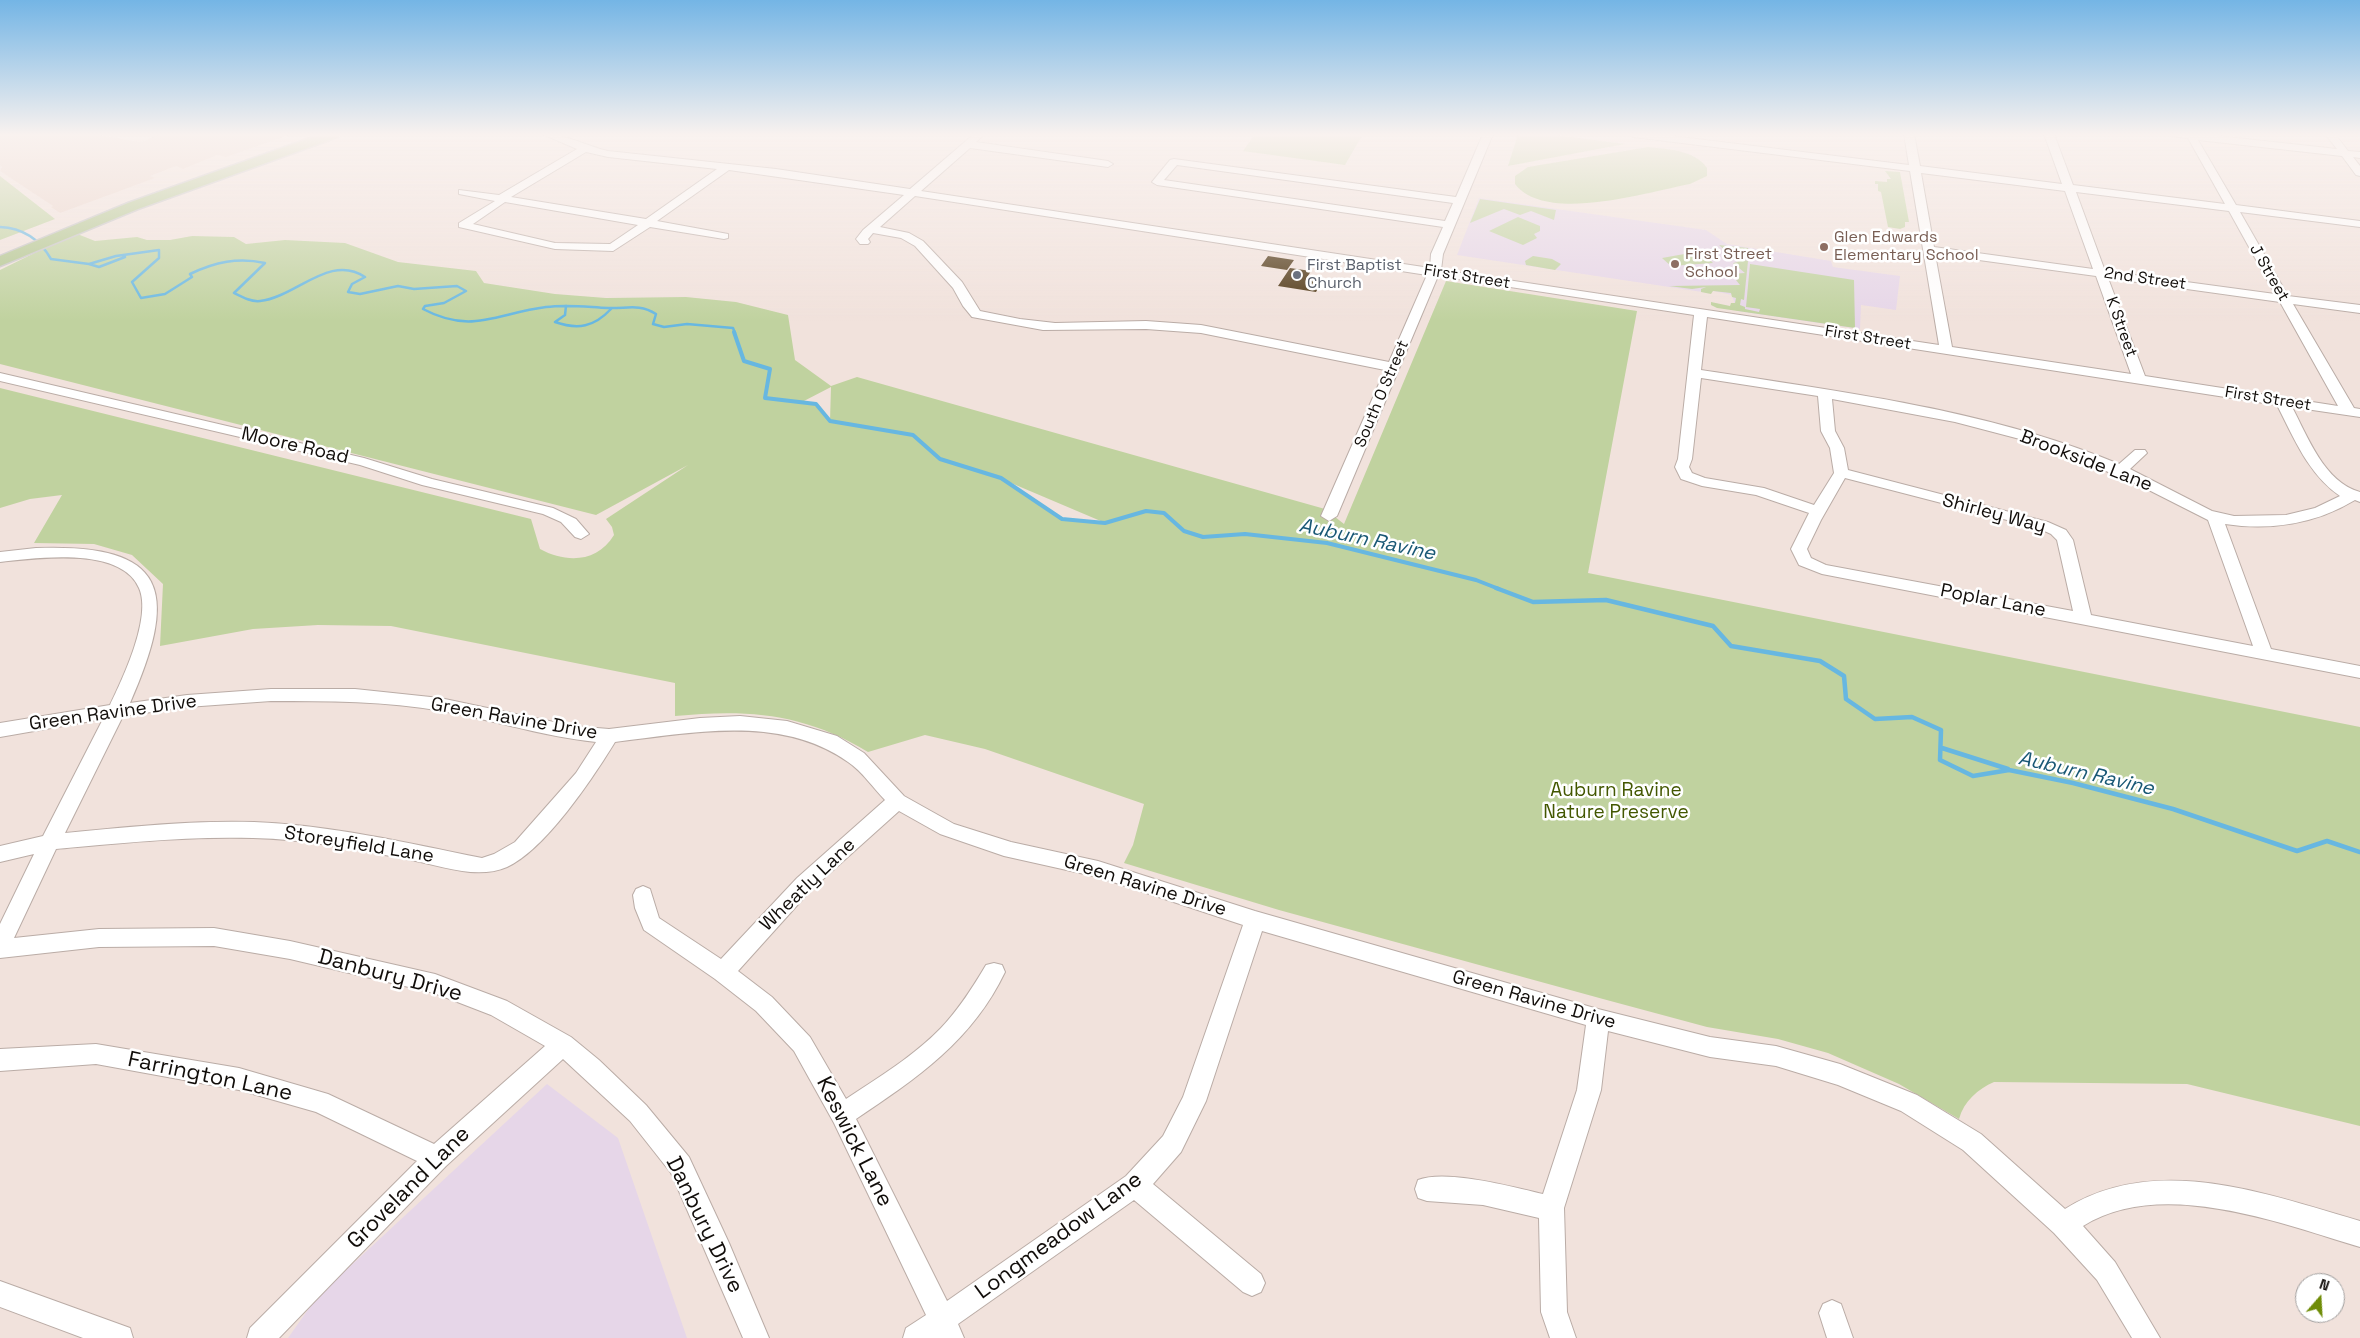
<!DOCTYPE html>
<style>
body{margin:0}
#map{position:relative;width:2360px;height:1338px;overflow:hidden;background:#f1e2dc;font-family:"Space Grotesk",sans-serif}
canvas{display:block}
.north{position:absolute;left:2295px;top:1273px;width:50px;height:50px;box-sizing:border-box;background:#fff;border:1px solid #a09e9d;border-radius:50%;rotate:19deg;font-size:14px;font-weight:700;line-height:20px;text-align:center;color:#110d0a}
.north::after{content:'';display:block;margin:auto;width:18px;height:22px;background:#6f8c07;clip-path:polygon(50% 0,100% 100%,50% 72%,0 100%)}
</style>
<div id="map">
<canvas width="2360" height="1338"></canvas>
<div class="north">N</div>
</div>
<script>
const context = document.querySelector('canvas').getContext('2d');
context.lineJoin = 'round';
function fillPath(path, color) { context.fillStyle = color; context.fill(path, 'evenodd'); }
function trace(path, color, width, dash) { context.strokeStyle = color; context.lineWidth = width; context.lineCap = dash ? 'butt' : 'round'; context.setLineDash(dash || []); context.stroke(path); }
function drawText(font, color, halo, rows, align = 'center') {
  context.font = font + ' "Space Grotesk",sans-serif'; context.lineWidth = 5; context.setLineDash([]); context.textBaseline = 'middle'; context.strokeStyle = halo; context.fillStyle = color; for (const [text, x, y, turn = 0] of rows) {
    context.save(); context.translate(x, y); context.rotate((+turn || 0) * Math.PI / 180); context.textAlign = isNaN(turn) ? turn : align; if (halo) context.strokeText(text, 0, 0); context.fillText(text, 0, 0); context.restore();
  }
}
const built = new Path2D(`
 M0 134H93L141 142 161 134H292L226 157 217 155 183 169 176 166 150 176 155 178 60 213 51 207 53 206 0 171 2 167 0 165Z`);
const education = new Path2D(`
 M1479 198 1706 230 1727 244 1831 261 1833 267 1900 276 1896 310 1861 305 1860 329 1737 311 1732 295 1713 291 1709 293 1457 255Z
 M547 1084 618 1138 687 1338H288L317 1297Z`);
const green = new Path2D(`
 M1255 134H1363L1345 165 1243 151Z
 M1518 134H1548L1625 144 1508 166Z
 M1648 147C1668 149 1695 150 1707 168V176L1690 184C1648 192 1545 224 1515 184V176L1528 167Z
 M1885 171 1900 172 1909 222H1905V227L1900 229 1888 227 1881 192 1878 191V184H1875V181L1887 182V179H1891Z
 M0 176 55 219 0 240Z
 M1480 199 1556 210 1554 220 1531 211 1520 215 1504 209 1470 223Z
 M1518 217 1540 226V231L1534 234 1537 238 1523 245 1489 231Z
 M75 233 95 241 137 237 147 240H170L192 236 234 237 246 244 285 240 345 243 398 262 476 271 484 283 555 294 606 298 686 297 736 302 788 315 795 360 831 386 857 377 1325 509 1344 524 1446 281 1637 311 1588 573 2360 727V1126L2187 1084 1994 1082C1978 1089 1964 1101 1959 1119L1899 1084 1828 1053 1778 1039 1707 1027 1603 999 1279 910 1124 863 1133 845 1144 804 985 749 925 735 868 752C804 713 748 709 675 716V683L391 626 318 625 253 629 160 646 163 584 132 555 94 544 34 543 62 495 30 499 0 508V388L531 519 540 549C566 563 597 563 614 535L612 527 606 519 688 465 596 515 0 364V270ZM831 387 830 421 816 404 802 402ZM1004 480 1103 522 1062 519Z
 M1719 245 1748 248V256H1744V260L1748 261 1744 300 1741 299 1740 305 1745 307V309L1759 312 1760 309 1746 307 1750 264 1854 280 1855 328 1717 308 1711 305V302L1730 306 1731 303H1735L1736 298 1732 297 1731 293 1713 291 1711 294 1701 292V289L1706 287 1692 289 1669 286 1740 285 1736 280 1739 279 1730 274 1745 273 1733 263 1738 262Z
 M1701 251 1713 263 1671 266 1662 258Z
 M1533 256 1552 259 1561 264 1555 270 1526 265 1525 261Z`);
const streamFar2 = new Path2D(`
 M0 227C23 228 40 240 51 259L89 264 116 256 159 250V258L132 282 141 298 165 294 192 277 190 274C215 262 238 257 265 263L234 293C242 297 251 302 260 301 296 297 330 253 365 277L352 284 348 292 360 294 398 286 414 289 457 286 466 291 444 303 425 306 423 309C472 335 497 313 546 307 567 304 587 307 608 308 626 309 639 303 656 314L653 324 664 327 687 324 733 328 735 333
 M89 264 99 267 125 257
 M566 306 565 315 555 322C578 330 594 327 611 309`);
const streamFar1 = new Path2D(`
 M734 332 744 361 770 369 765 398 816 404 830 421 913 435 940 459 1001 478 1062 519 1105 523 1146 511 1164 513 1184 531 1203 537 1245 534 1327 543 1476 580 1499 589`);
const stream = new Path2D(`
 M1496 588 1533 602 1606 600 1713 626 1731 646 1820 661 1844 676 1846 699 1875 719 1912 717 1941 730 1940 760 1973 776 2009 770 2073 783 2173 809 2297 851 2327 841 2360 852
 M1942 748 2008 769`);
const building = new Path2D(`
 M1268 256 1294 260 1287 270 1261 266Z
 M1290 268 1311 271 1306 279 1322 281 1316 292 1278 286Z`);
const minor = new Path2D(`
 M542 134C564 133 586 146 608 151L776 169 910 189 974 134H985L976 142 1108 161 1113 164 1108 167 970 148 921 191 1430 268 1431 254 1443 227 1157 185 1152 182 1170 160 1174 159 1456 197 1483 134H1493L1443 254 1441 270 1939 345 1910 171 1633 137 1628 134H1656L1909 165 1904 134H1914L1920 166 2062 184 2044 134H2054L2073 185 2225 204 2188 138 2171 136 2170 134H2200L2337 149 2325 134H2335L2348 151 2360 152V158L2353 157 2360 166V176L2356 175 2342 156 2198 140 2236 205 2360 221V227L2240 212 2288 296 2360 305V313L2293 304 2354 408 2360 409V417L2292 407C2308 437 2324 482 2360 492V502L2355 500C2316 524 2270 531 2225 524L2271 649 2360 666V678L1822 574 1799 565 1791 549 1809 513 1756 495 1702 486 1681 479 1675 467 1678 459 1694 315 1438 276 1337 516 1329 521 1321 516 1385 370 1201 333 1146 329 1043 330 972 317 963 306 953 288 915 246 901 238 873 233 868 239 870 242 868 244H860L856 239 863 230 904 195 729 170 657 221 728 234V238L724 239 650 227 613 251 555 249 459 227V223L495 201 459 194V190L499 195 577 149ZM586 152 608 157 717 169 646 219 511 197ZM1177 165 1453 203 1445 221 1164 180ZM1921 173 2065 191 2093 269 1934 247ZM2076 192 2229 211 2275 294 2105 271ZM915 196 1427 275 1389 362 1201 325 1146 321 1055 323 1020 319 980 311 962 282 923 241 909 233 880 227ZM505 202 638 225 610 244 555 243 473 224ZM1935 254 2096 276 2131 374 1952 347ZM2108 278 2280 302 2338 406 2145 376ZM1707 317 2277 405C2294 438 2308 474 2340 496L2315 508 2286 515 2234 516 2212 511 2130 469 2147 453 2145 450H2135L2119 464C1986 409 1842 392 1701 370ZM1701 378 1818 396 1821 431 1830 448 1834 473 1814 505 1764 488 1705 478 1692 473 1689 467 1692 459ZM1832 399 1955 422 2035 443 2131 481 2208 520 2253 646 2091 615 2073 540 2066 530 2048 522 1848 470 1844 448 1835 431ZM1845 478 2038 528 2051 534 2057 540 2073 611 1826 565 1811 558 1807 549 1821 520Z
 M0 373 364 458 432 479 553 508 576 519 589 534 581 539 575 537 561 522 543 514 422 485 360 465 0 381Z
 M36 548C169 543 179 592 130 703L187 695 271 689H355L440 698 573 726 609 729 700 718 740 716 787 721 837 736 864 753 904 796 954 824 1011 842 1098 861 1255 911 1598 1009 1710 1037 1776 1046 1840 1064 1917 1095 1981 1134 2065 1209C2156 1152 2266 1194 2360 1221V1247C2279 1223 2161 1177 2083 1226L2115 1262 2160 1338H2132L2097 1280 2054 1233 1963 1150 1901 1111 1838 1085 1776 1066 1710 1057 1608 1031 1601 1090 1564 1208 1567 1312 1576 1338H1550L1541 1312 1539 1218 1483 1205 1427 1201 1418 1198 1415 1189 1418 1180C1446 1169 1513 1187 1543 1194L1577 1090 1586 1025 1262 931 1206 1101 1181 1152 1153 1184 1261 1274 1265 1283 1261 1292 1252 1296 1243 1292 1134 1200 958 1324 964 1338H903L906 1328 926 1315 834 1123 794 1051 756 1011 715 979 644 930 635 908 633 895 636 889 643 886 650 889 659 918 721 959 797 878 885 800C873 788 862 771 848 762 780 714 692 733 615 742 593 778 545 850 507 867 477 880 442 866 411 860 359 850 306 839 253 838 187 836 122 843 56 849L14 938 99 929 214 928 290 941 435 974 507 1001 571 1037 599 1060 646 1105 689 1157 729 1243 769 1338H743L671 1173 630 1121 563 1059 446 1166 279 1338H247L250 1328 417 1161 316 1112 239 1090 96 1064 0 1071V1049L96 1044 239 1068 328 1094 434 1144 545 1046 491 1015 434 993 290 959 214 946 99 947 0 958V924L34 854 0 862V846L43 836 103 719 0 737V723L110 705C123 678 152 617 139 588 121 546 36 558 0 562V552ZM271 701C328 701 386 701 442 711 494 720 544 737 596 742L576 773 515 842 494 854 482 858C407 843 330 825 254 822 191 820 127 827 65 833L123 716 187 707ZM899 811 940 834 1004 856 1098 877 1243 925 1183 1097 1163 1136 1126 1176 947 1301 856 1119C917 1078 972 1041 1005 972L1002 965 994 963 986 965C973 987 959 1009 941 1028 914 1056 879 1077 846 1099L810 1037 772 997 738 971 811 890Z
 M0 1281 130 1328 133 1338H83L0 1307Z
 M1832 1300 1841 1304 1853 1338H1827L1819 1313 1823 1304Z`);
const major = new Path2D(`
 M321 134H339L338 137 138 209 0 266V256L128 203Z`);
const markers = [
 [1824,247,5,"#8d6e63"],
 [1675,264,5,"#8d6e63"],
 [1297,275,5,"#6b7280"]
];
const farEducationnames = [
 ["Glen Edwards",1834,238],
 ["Elementary School",1834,256],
 ["First Street",1685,255],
 ["School",1685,273]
];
const farWorshipnames = [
 ["First Baptist",1307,266],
 ["Church",1307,284]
];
const farStreetnames = [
 ["J Street",2269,273,60],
 ["First Street",1467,277,9],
 ["2nd Street",2145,279,8],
 ["K Street",2121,327,70],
 ["First Street",1868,338,9],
 ["South O Street",1382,394,-67],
 ["First Street",2268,399,9]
];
const streetNames = [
 ["Moore Road",295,446,13],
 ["Brookside Lane",2086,461,21],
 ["Shirley Way",1994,514,15],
 ["Poplar Lane",1993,601,11],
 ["Green Ravine Drive",113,713,-8],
 ["Green Ravine Drive",514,719,10],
 ["Storeyfield Lane",359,845,9],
 ["Wheatly Lane",808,885,-44],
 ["Green Ravine Drive",1145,886,17],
 ["Green Ravine Drive",1534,1000,16]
];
const parkNames = [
 ["Auburn Ravine",1616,791],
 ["Nature Preserve",1616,813]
];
const waterNames = [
 ["Auburn Ravine",1367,540,12],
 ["Auburn Ravine",2086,774,13]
];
const nearStreetnames = [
 ["Danbury Drive",390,976,15],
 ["Farrington Lane",210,1077,12],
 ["Keswick Lane",854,1142,63],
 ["Groveland Lane",409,1188,-45],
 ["Danbury Drive",704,1225,64],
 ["Longmeadow Lane",1059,1236,-36]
];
fillPath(built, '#ebd5cb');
fillPath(education, '#e6d6e8');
fillPath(green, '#c0d29f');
trace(streamFar2, '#67b7e1', 2.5);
trace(streamFar1, '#67b7e1', 4);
trace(stream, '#67b7e1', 4.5);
fillPath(building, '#4c3411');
trace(minor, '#baaca6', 2);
trace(major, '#c6c5c4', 3);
fillPath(minor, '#fff');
fillPath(major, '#b0c58c');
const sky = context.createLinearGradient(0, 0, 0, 321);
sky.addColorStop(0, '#74b5e5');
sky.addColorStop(0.42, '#f9f2ef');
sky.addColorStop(1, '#f9f2ef00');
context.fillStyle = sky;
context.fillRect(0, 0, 2360, 321);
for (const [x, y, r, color] of markers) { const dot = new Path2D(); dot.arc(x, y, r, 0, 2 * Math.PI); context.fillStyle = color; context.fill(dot); trace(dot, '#fff', 2); }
drawText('16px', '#785e54', '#fff', farEducationnames, 'left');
drawText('16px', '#5b616d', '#fff', farWorshipnames, 'left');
drawText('16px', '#110d0a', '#fff', farStreetnames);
drawText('19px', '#110d0a', '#fff', streetNames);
drawText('19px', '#435701', '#fff', parkNames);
drawText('italic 20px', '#195875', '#fff', waterNames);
drawText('22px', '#110d0a', '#fff', nearStreetnames);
</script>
